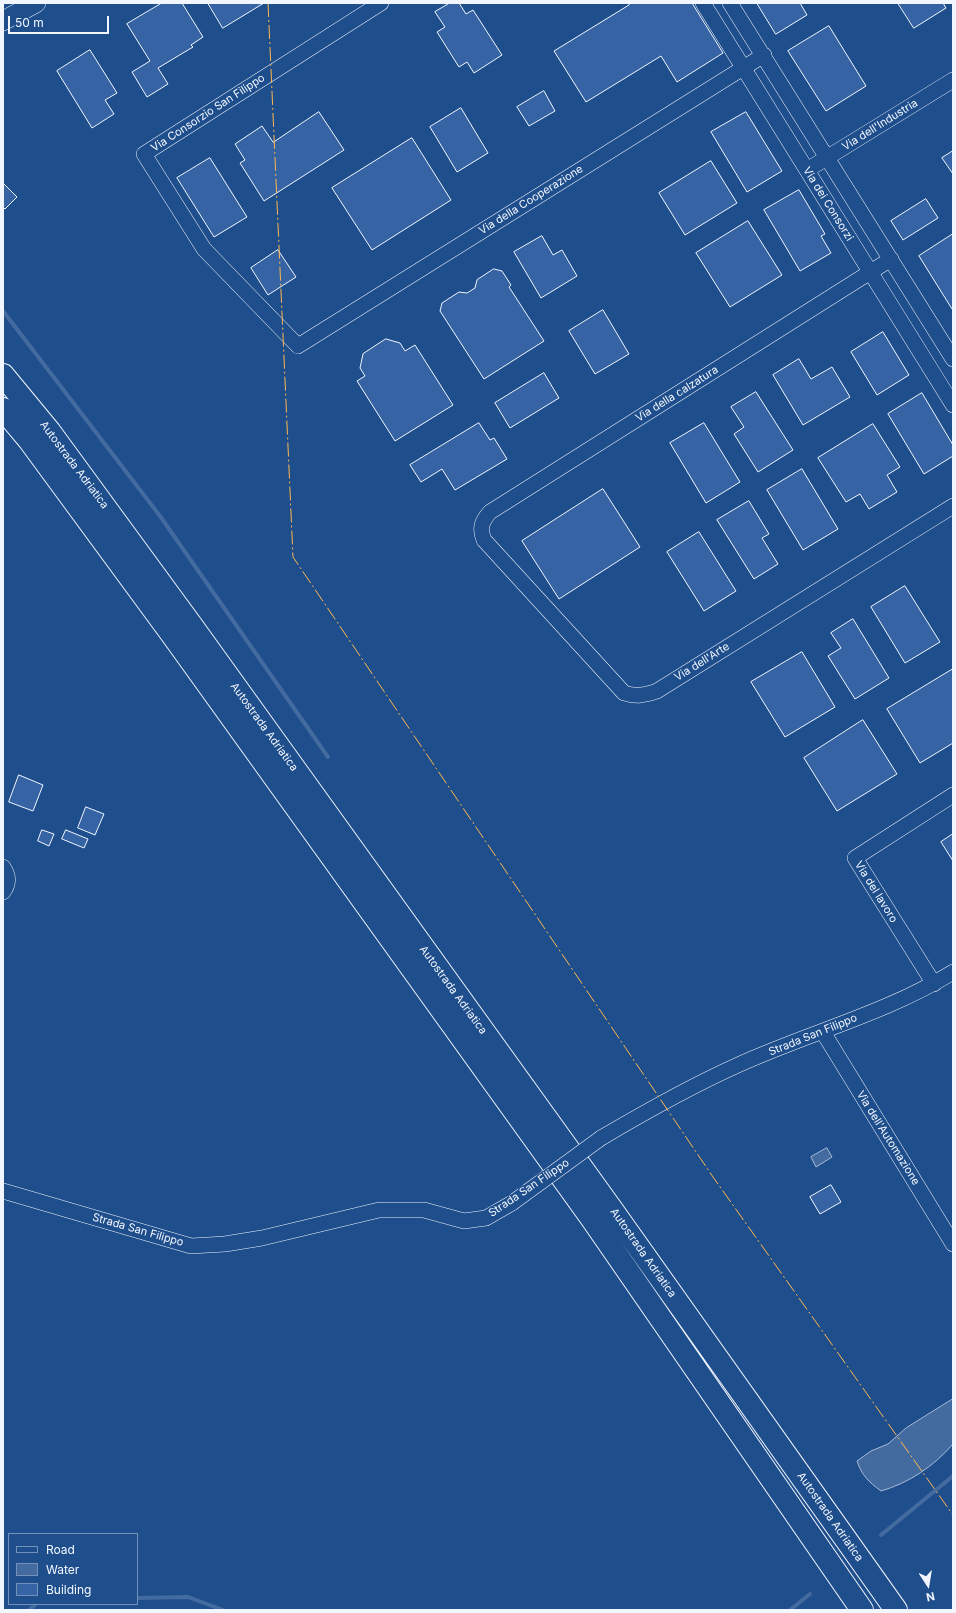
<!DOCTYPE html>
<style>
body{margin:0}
#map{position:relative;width:956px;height:1613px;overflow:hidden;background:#1f4e8c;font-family:Inter,sans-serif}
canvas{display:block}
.frame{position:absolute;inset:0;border:4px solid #f2f6ff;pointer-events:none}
.legend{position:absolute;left:8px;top:1533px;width:130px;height:72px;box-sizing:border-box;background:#1f4e8c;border:1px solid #7391ba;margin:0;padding:5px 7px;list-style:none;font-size:12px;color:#f2f6ff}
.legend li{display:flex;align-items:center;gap:8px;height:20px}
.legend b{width:20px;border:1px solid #7391ba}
.north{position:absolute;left:908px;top:1565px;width:40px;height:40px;-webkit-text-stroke:3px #1f4e8c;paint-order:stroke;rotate:168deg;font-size:11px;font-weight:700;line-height:16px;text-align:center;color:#f2f6ff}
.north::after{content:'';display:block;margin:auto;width:14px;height:18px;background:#f2f6ff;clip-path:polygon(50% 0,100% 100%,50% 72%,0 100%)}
.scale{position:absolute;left:8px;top:16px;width:101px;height:18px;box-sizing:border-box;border:2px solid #f2f6ff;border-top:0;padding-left:5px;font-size:12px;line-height:14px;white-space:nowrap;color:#f2f6ff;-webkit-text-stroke:3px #1f4e8c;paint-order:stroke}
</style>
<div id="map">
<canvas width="956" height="1613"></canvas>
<div class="frame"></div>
<ul class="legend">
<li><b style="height:5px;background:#1f4e8c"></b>Road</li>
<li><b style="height:11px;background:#446ba0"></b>Water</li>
<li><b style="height:11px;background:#3563a3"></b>Building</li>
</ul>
<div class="north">N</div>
<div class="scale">50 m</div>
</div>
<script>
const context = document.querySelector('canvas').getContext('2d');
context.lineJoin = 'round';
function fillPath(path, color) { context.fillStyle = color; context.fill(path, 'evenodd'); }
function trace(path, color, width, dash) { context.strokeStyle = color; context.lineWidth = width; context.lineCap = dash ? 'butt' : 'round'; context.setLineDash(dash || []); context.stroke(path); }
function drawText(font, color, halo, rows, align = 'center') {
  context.font = font + ' Inter,sans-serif'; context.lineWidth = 3; context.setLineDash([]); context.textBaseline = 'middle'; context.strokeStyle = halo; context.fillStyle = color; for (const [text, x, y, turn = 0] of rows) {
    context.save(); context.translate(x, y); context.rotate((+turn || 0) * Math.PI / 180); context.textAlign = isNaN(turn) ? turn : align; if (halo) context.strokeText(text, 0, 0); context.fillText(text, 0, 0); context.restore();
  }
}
const water = new Path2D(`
 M827 1148 832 1157 816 1167 811 1157Z
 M953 1399V1444C934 1466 909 1483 881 1491 869 1482 862 1476 857 1461L871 1451 888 1444 906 1428Z`);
const stream = new Path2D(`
 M3 311 160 516 328 757
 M881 1535 953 1476
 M137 1598 188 1597 223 1610
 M29 1610 36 1604
 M790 1610 810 1594`);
const building = new Path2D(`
 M162 3H182L203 37 191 45 193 47 158 68 168 84 147 97 132 72 150 61 127 24Z
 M208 3H264L223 28Z
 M450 3H459L466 14 473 10 502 55 474 73 467 62 459 67 437 32 445 27 435 12Z
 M628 3H692L723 53 677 82 661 56 586 102 554 51 629 5Z
 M757 3H800L807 15 776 34Z
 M898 3H943L946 8 914 28Z
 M829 26 866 86 826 111 788 51Z
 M90 50 117 93 105 100 114 114 92 128 57 71Z
 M544 91 555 111 529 126 517 107Z
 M461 108 488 153 457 172 430 127Z
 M319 112 344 150 264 201 240 163 245 160 235 144 262 126 273 142Z
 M746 112 782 171 747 192 711 132Z
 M412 138 451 200 372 250 332 188Z
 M953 151V174L942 158Z
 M210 158 247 217 214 237 177 178Z
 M711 161 737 203 685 235 659 193Z
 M3 183 17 197 5 209 3 207Z
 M799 190 825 234 821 236 831 253 800 271 764 210Z
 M926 199 938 218 903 240 891 221Z
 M748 221 782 275 730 307 696 253Z
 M953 234V309H952L919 256Z
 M542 236 553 255 562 250 577 276 541 298 514 252Z
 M278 250 296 277 268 295 251 268Z
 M494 269 502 271 511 285 509 287 544 341 484 379 440 311 442 303 459 292 467 293 475 288 477 280Z
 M603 310 629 354 595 374 569 331Z
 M883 332 909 375 877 395 851 352Z
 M386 339 400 343 405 351 415 345 453 405 395 441 357 381 365 376 360 368 363 354Z
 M799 359 811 379 832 367 850 397 803 425 773 375Z
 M544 373 559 398 510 428 495 403Z
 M756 392 793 450 758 472 734 434 744 427 731 407Z
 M922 393 953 445V456L924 474 888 414Z
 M479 423 490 440 494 438 507 459 455 490 442 469 421 482 410 465Z
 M704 423 740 482 706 503 670 443Z
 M873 424 900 467 887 475 897 492 869 509 860 494 846 502 818 458Z
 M802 469 838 529 803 550 767 490Z
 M603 489 640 547 559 599 522 541Z
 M749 501 769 534 762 538 778 564 754 579 717 520Z
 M699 532 736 591 704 611 667 552Z
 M905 586 940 642 905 663 871 607Z
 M853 619 889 678 855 699 828 656 841 648 831 633Z
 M802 652 835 707 785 737 751 682Z
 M953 669V743L920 763 887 709Z
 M863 720 897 774 837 811 804 758Z
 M19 775 43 785 33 811 9 802Z
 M86 807 104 814 95 835 78 828Z
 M42 830 54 834 49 846 38 841Z
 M66 830 88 839 84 848 62 839Z
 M953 834V861L941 842Z
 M831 1185 841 1202 820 1214 810 1197Z`);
const minor = new Path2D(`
 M381 3 144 154 204 249 298 346 764 55
 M703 3 953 405
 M730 3 953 359
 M807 170 953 80
 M891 259 490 512C482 521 479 528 484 540L624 693C636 697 645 695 657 691L953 506
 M3 867C9 876 9 884 3 892
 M934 984 855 858 953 795
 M823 1032 953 1244
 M601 1138C645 1112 691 1086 738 1065 808 1033 887 1013 953 972
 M3 1191 191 1246 225 1244 262 1238 379 1210H424L464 1221 486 1218 512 1203`);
const major = new Path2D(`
 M3 21 36 3`);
const highway = new Path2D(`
 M3 375 50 432 192 626 610 1207 896 1610
 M3 409 29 440 173 636 592 1219 862 1610`);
const minorBridge = new Path2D(`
 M512 1203 601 1138`);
const power = new Path2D(`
 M268 3 293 557 713 1177 953 1515`);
const streetNames = [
 ["Via Consorzio San Filippo",208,113,-33],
 ["Via dell'Industria",880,125,-32],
 ["Via della Cooperazione",531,200,-32],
 ["Via dei Consorzi",828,204,58],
 ["Via della calzatura",677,394,-32],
 ["Autostrada Adriatica",74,465,53],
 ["Via dell'Arte",702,662,-32],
 ["Autostrada Adriatica",264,727,54],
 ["Via del lavoro",876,892,58],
 ["Autostrada Adriatica",453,990,54],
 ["Strada San Filippo",813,1035,-22],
 ["Via dell'Automazione",888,1138,58],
 ["Strada San Filippo",529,1188,-34],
 ["Strada San Filippo",138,1230,16],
 ["Autostrada Adriatica",643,1253,55],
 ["Autostrada Adriatica",830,1517,55]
];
fillPath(water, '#446ba0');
trace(water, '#a8bbd7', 1);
trace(stream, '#446ba0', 4);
fillPath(building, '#3563a3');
trace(building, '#f2f6ff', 1);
trace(minor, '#f2f6ff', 16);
trace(major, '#f2f6ff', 20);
trace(highway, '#f2f6ff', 24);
trace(minor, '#1f4e8c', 15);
trace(major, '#1f4e8c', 19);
trace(highway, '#1f4e8c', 22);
trace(minorBridge, '#f2f6ff', 16, []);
trace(minorBridge, '#1f4e8c', 15);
trace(power, '#ffb74d', 1, [14, 3, 2, 3]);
drawText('11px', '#f2f6ff', '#1f4e8c', streetNames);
</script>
